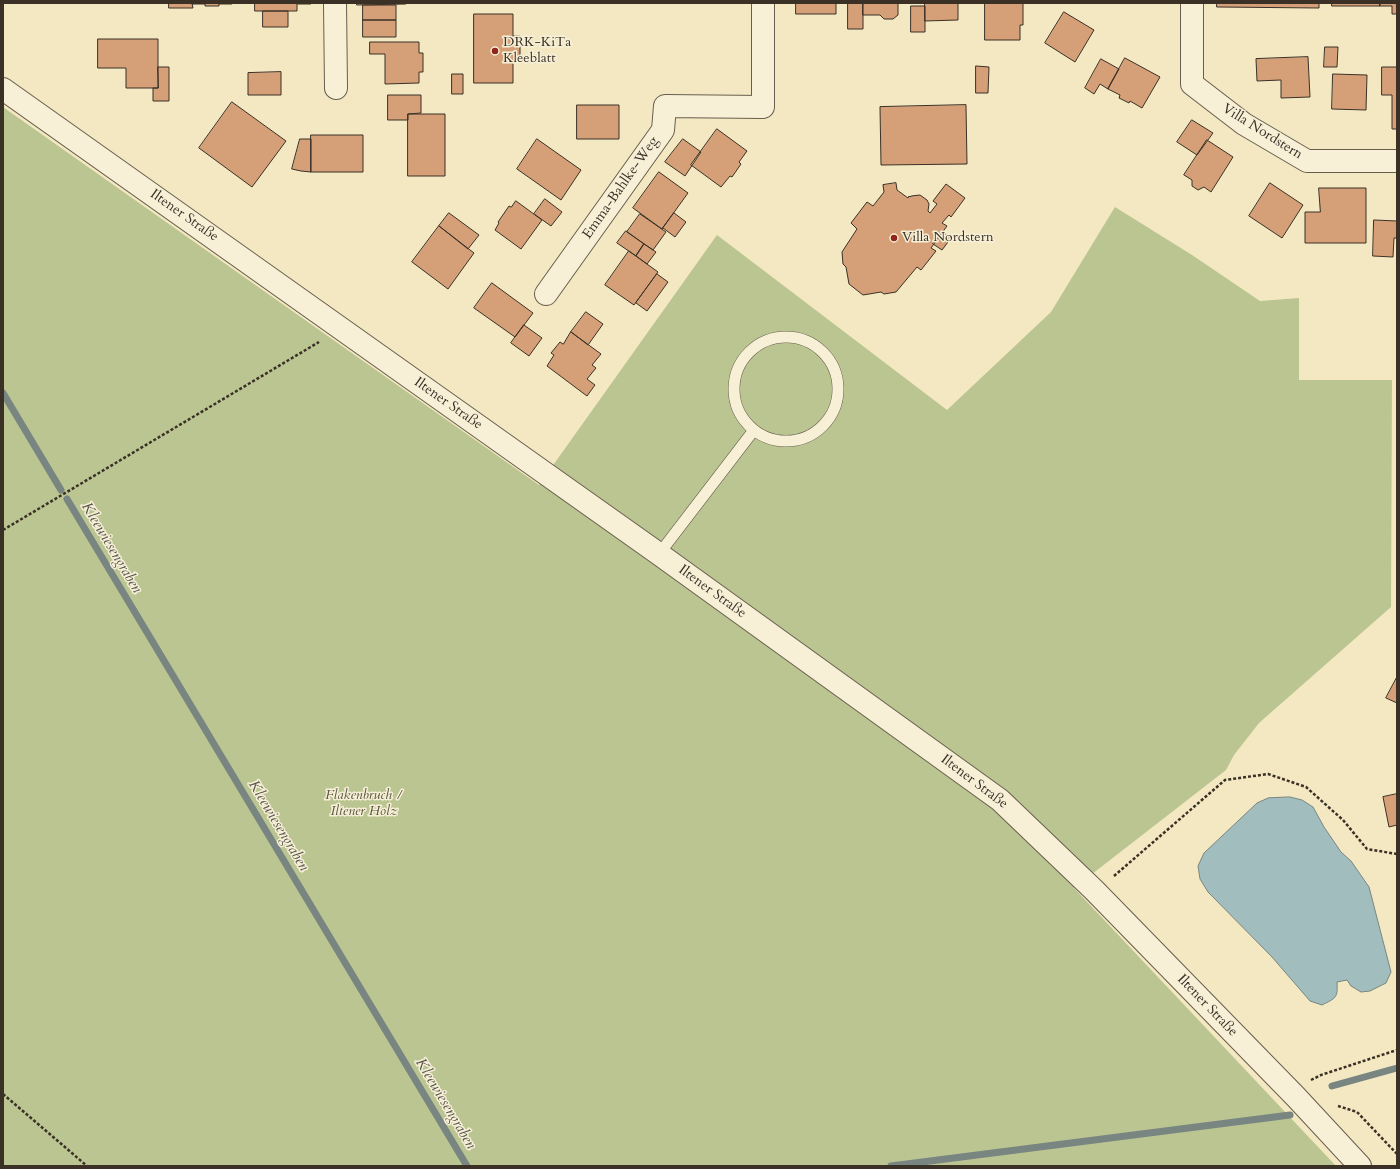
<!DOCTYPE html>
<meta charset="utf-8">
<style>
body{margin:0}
#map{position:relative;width:1400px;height:1169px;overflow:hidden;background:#f3e8c1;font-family:Cardo,serif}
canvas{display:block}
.frame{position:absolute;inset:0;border:4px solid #3a3026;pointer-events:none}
</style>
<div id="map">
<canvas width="1400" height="1169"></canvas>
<div class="frame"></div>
</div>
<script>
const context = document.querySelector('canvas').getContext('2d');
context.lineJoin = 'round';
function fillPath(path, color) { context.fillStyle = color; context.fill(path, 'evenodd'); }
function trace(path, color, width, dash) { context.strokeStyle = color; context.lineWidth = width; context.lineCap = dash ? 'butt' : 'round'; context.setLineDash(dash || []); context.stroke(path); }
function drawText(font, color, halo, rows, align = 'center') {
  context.font = font + ' Cardo,serif'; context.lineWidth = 3; context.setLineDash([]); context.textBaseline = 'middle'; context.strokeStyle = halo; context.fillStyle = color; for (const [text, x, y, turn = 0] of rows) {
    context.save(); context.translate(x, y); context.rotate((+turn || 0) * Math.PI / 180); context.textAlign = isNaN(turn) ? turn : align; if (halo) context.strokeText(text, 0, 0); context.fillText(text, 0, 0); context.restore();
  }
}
const green = new Path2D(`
 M3 107 539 485 717 235 947 410 1051 312 1115 207 1192 255 1260 301 1299 298V380H1392L1391 607 1259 723 1234 755 1226 770 1074 888 1336 1166H3Z`);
const water = new Path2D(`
 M1290 797 1302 800 1313 807 1324 827 1341 852 1351 861 1369 887 1391 972 1386 983 1370 991 1361 992 1351 986 1347 980 1337 982C1338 998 1336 998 1322 1005L1310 1001 1272 957 1208 892 1200 879 1198 866 1204 853 1257 803 1268 798Z`);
const stream = new Path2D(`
 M3 393 61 490
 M67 499 467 1166
 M1332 1086 1397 1068
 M891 1166 1290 1115`);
const building = new Path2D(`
 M169 3H192L193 8H169Z
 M192 3H232V4H219V6H205V4H192Z
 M255 3H311V4H297V11H255Z
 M357 3H406V4L357 5Z
 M796 3H836V14H796Z
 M848 3H863V29H848Z
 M863 3H898V15L893 19H884L880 15H863Z
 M925 3H958V20L925 21Z
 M985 3H1023V25H1020V40H985Z
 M1217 3H1319V8L1217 7Z
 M1332 3H1380V6H1332Z
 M1380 3H1397V14H1392V6H1380Z
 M363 5H396V20H363Z
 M911 6H925V32H911Z
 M263 11H288V27H263Z
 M1064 12 1094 30 1075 62 1045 43Z
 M474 14H513V36H520V61H513V83H474Z
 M363 20H396V37H363Z
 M98 39H158V88H126V68H98Z
 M370 42H419V53H423V72H419V83L385 84V54H370Z
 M1325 47H1338L1337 67H1324Z
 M1308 57 1310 97 1281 98V80L1257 81 1256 59Z
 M1125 58 1160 77 1142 108 1130 101 1129 103 1119 98 1120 95 1108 89Z
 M1101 59 1119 69 1108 89 1100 84 1094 94 1085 88Z
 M976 66 989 67 988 93H976Z
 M158 67H169V101H153V88H158Z
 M1382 67H1397V129H1392V95H1382Z
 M281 72V95H248V73Z
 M452 74H463V94H452Z
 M1333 74 1367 75 1366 110 1332 109Z
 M388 95H421V113L408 114V120H388Z
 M232 102 286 141 252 187 199 148Z
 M577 105H619V139H577Z
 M966 105 967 164 881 165 880 107Z
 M408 114H445V176H408Z
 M1192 120 1213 133 1197 155 1177 142Z
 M717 129 747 151 739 162 741 164 732 177 730 176 721 187 691 165Z
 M311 135H363V172H311Z
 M300 139H311V172L301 171 292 169Z
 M537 139 581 170 561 200 517 169Z
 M683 139 701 152 685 176 665 162Z
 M1207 140 1233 157 1211 192 1204 187 1198 190 1192 186V180L1184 175Z
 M659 172 688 193 662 229 633 208Z
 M896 183 897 190 908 198 909 196 910 197 911 196 920 195 927 200 929 204 928 211 930 213 937 204 933 201 946 184 965 198 951 217 949 215 942 223 947 226 931 248 936 251 921 270 917 267 896 292 884 294 881 292 863 295 849 284 846 267 843 264 842 252 857 229 851 223 867 202 873 206 884 192 883 185Z
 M1270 183 1303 205 1282 238 1249 216Z
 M1319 188H1366V243H1305V212H1320Z
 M545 199 562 212 551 226 534 214Z
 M516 201 542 220 521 249 495 230 499 223 498 222 509 206 511 207Z
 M449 213 479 235 468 249 439 226Z
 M674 213 686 222 675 237 663 228Z
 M640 214 666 232 653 250 627 232Z
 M1374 220 1397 221V238H1394L1393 257 1373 256Z
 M439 226 474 253 448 289 412 262Z
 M626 231 644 244 636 256 617 243Z
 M943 232 951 238 942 250 933 244Z
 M644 244 656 252 647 264 636 256Z
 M629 251 658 272 634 305 605 285Z
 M657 274 668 282 647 311 636 303Z
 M492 283 533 313 515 337 474 308Z
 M586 312 603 324 588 345 571 332Z
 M524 325 542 338 529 356 511 343Z
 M571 332 601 354 592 365 596 368 587 379 595 385 587 396 547 366 554 355 551 353 560 342 563 344Z
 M1397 677V703L1386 698Z
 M1397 794V825L1389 827 1383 797Z`);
const path = new Path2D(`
 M3 530 319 342
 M1114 876 1225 780 1268 774 1306 787 1343 820 1367 849 1397 854
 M1311 1080 1321 1075 1397 1050
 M3 1094 87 1166
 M1338 1106 1357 1112 1397 1154`);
const service = new Path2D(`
 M734 389a52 52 0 1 1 104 0a52 52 0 1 1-104 0Z
 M659 554 754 430`);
const minor = new Path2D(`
 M335 3 336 88
 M1192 3V84L1244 124 1307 161H1397
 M546 294 663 130 665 106 763 107V3`);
const tertiary = new Path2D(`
 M3 89 659 554 1000 800 1094 890 1296 1097 1360 1166`);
const markers = [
 [495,51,4,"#8f2418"],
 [894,238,4,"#8f2418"]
];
const poiNames = [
 ["DRK-KiTa",503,43],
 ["Kleeblatt",503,59],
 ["Villa Nordstern",902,238]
];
const streetNames = [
 ["Villa Nordstern",1262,132,32],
 ["Emma-Bahlke-Weg",621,188,-55],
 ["Iltener Straße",184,216,35],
 ["Iltener Straße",448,404,35],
 ["Iltener Straße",712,592,36],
 ["Iltener Straße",974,782,37],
 ["Iltener Straße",1207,1006,46]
];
const parkNames = [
 ["Flakenbruch /",364,796],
 ["Iltener Holz",364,812]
];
const waterNames = [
 ["Kleewiesengraben",111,548,59],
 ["Kleewiesengraben",278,826,59],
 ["Kleewiesengraben",445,1104,59]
];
fillPath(green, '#bbc592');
fillPath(water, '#a1bdbe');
trace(water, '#788581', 1);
trace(stream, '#788581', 7);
fillPath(building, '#d5a078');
trace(building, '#3a3026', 1);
trace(service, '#685e4d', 12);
trace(minor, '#685e4d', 24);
trace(tertiary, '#685e4d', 24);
trace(path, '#3a3026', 2.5, [3, 2]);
trace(service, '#f7f0d7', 11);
trace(minor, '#f7f0d7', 22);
trace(tertiary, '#f7f0d7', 22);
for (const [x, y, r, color] of markers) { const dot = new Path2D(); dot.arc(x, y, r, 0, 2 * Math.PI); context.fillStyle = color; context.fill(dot); trace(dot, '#f7f0d7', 1.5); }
drawText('14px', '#3a3026', '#f7f0d7', poiNames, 'left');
drawText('14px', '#3a3026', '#f7f0d7', streetNames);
drawText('italic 14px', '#5a5541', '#f7f0d7', parkNames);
drawText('italic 15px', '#54534c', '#f7f0d7', waterNames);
</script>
